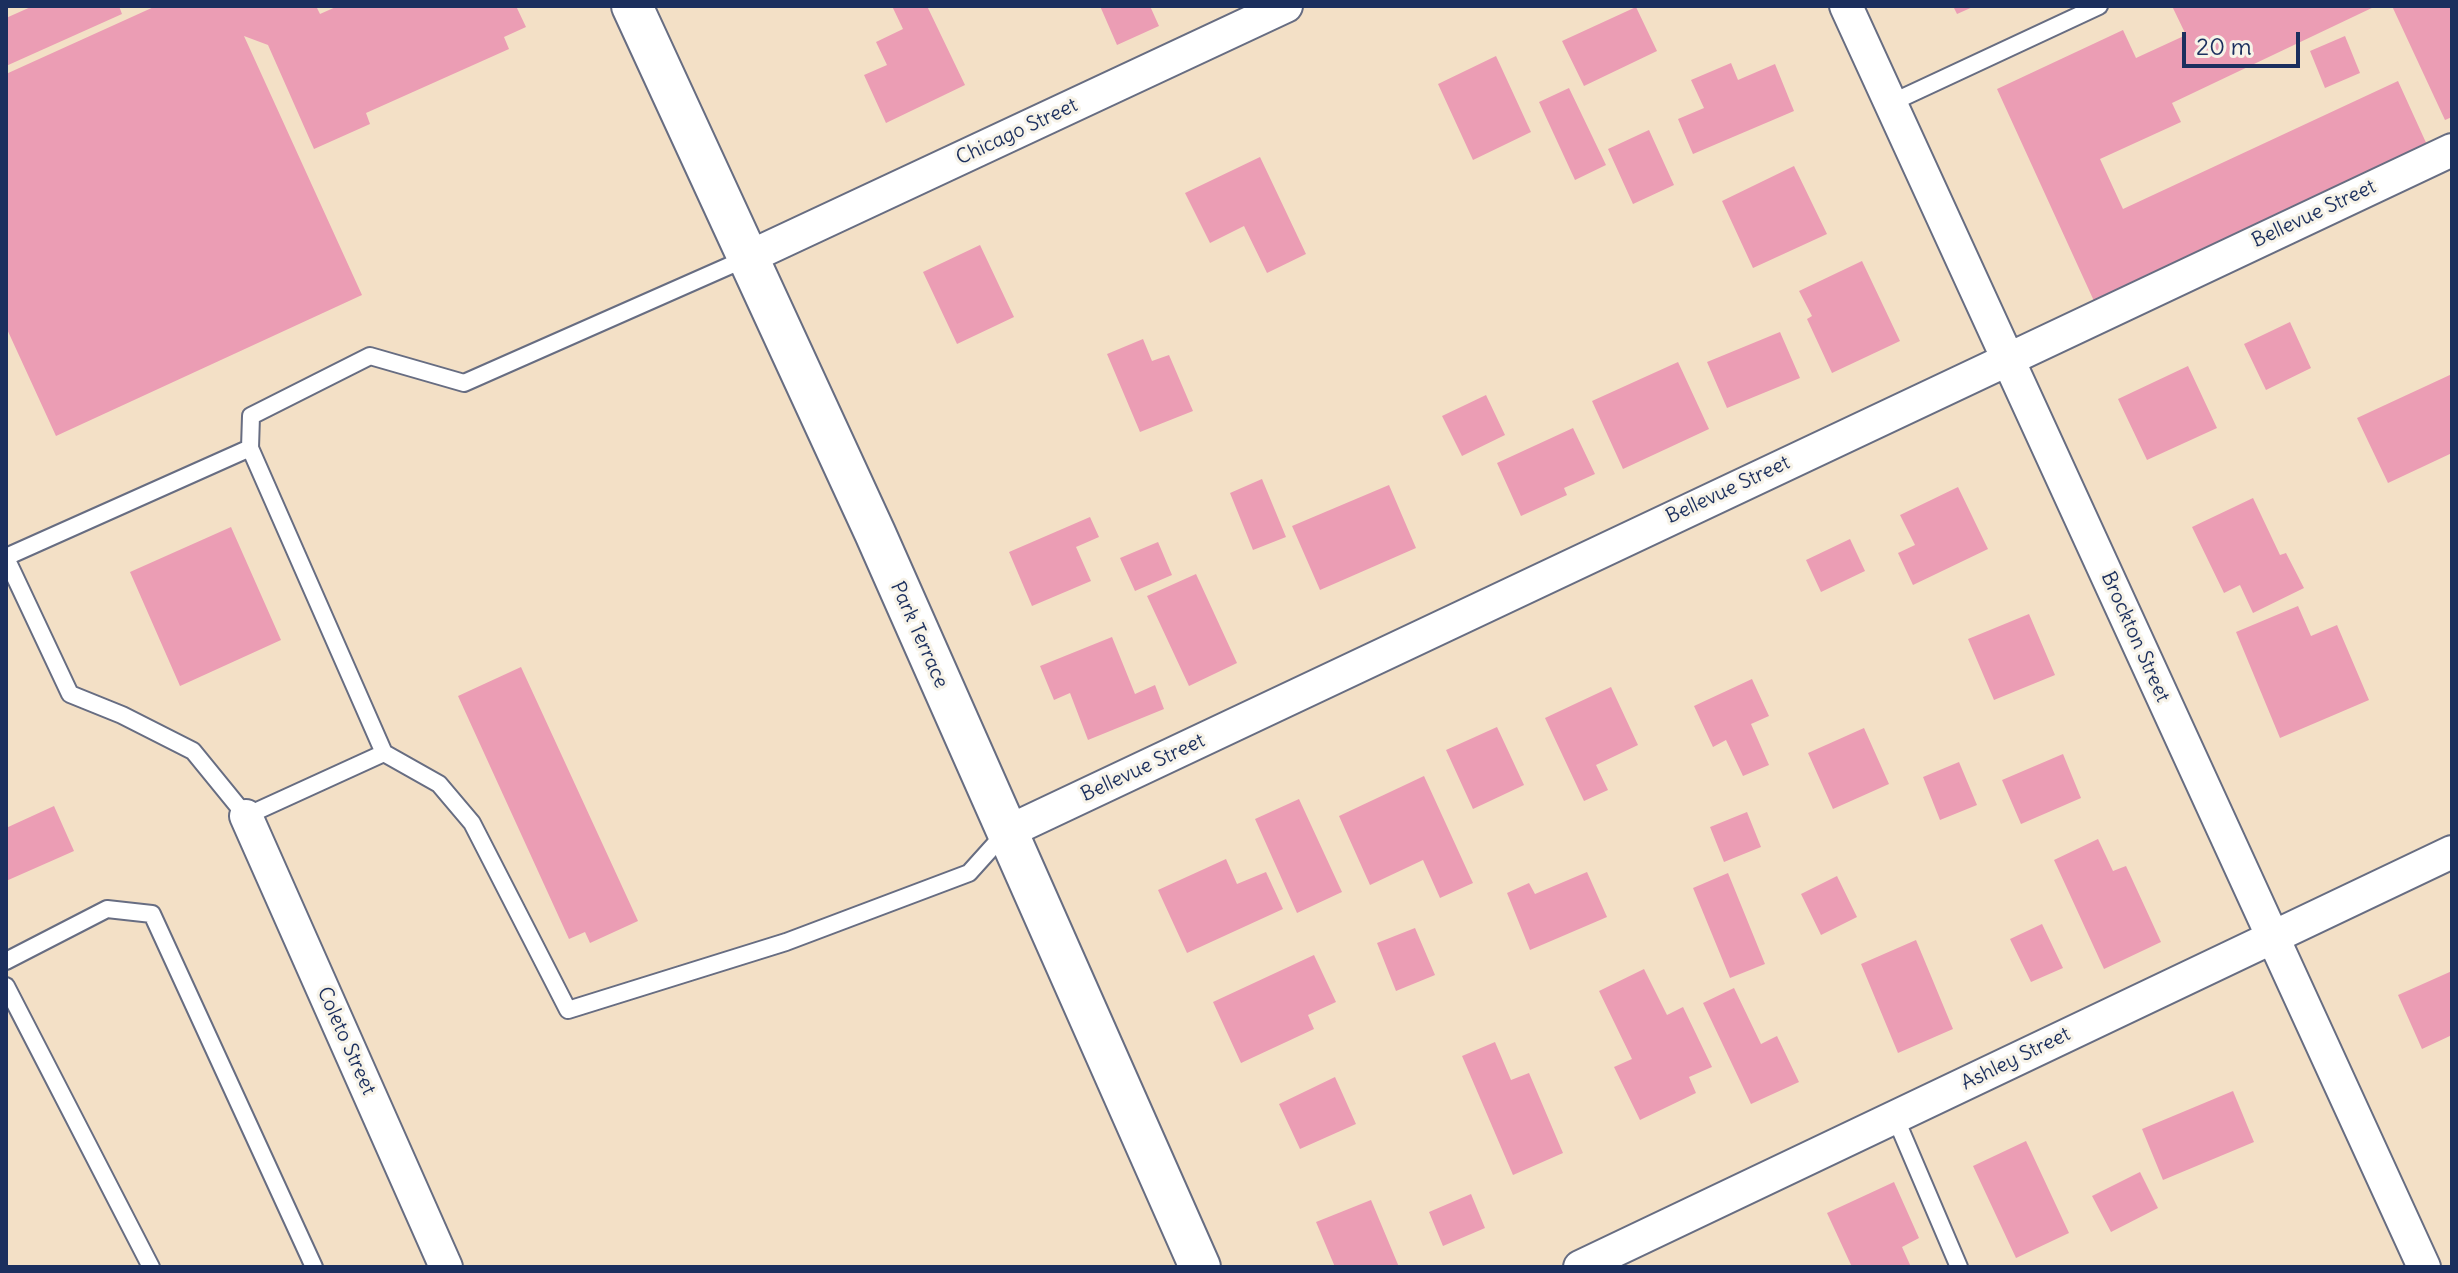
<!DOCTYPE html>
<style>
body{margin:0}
#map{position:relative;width:2458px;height:1273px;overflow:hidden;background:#f3e0c6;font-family:Delius,sans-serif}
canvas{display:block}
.frame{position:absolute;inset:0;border:8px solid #1b2f5e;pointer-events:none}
.scale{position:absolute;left:2182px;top:32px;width:118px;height:36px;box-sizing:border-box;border:4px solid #1b2f5e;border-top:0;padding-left:10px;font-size:24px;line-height:28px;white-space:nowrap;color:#1b2f5e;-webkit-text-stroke:6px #f7f3e8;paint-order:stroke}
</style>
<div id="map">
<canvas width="2458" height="1273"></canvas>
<div class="frame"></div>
<div class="scale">20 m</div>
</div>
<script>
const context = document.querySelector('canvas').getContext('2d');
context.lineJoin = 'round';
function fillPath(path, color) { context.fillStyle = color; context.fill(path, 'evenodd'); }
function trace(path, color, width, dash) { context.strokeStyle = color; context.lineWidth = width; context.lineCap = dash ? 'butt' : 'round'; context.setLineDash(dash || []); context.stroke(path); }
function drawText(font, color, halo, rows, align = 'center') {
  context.font = font + ' Delius,sans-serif'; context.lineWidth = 6; context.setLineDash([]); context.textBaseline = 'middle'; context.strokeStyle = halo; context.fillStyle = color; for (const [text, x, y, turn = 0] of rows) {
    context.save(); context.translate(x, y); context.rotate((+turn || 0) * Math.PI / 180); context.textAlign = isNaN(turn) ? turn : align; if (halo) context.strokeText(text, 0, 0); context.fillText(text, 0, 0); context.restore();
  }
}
const building = new Path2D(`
 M33 6H119L122 14 6 66V18Z
 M156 6H316L320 14 338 6H516L526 27 504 37 509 49 366 113 370 124 314 149 268 45 244 36 362 295 56 436 6 327V74Z
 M892 6H927L965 85 886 123 864 75 887 65 876 42 903 29Z
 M1100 6H1150L1159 26 1117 45Z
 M1953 6H1975L1957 14Z
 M2172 6H2376L2172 103 2181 122 2100 159 2123 209 2398 81 2428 147 2094 301 1997 89 2123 30 2136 58 2186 35Z
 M2392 6H2452V117L2445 120Z
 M1636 7 1657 51 1584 86 1562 41Z
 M2345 36 2360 73 2325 88 2310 51Z
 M1496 56 1531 132 1473 160 1438 84Z
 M1731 63 1738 80 1775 64 1794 111 1693 154 1678 119 1704 108 1691 80Z
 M1569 88 1606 165 1575 180 1539 102Z
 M1649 130 1674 185 1633 204 1608 149Z
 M1260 157 1306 254 1267 273 1244 226 1210 243 1185 193Z
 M1794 166 1827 234 1753 268 1722 201Z
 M980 245 1014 317 957 344 923 272Z
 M1862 261 1900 341 1832 373 1807 319 1812 316 1799 291Z
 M2290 322 2311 368 2266 390 2244 344Z
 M1780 332 1800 378 1727 408 1707 362Z
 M1143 339 1152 361 1169 355 1193 411 1140 432 1107 354Z
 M1678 362 1709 429 1623 469 1592 401Z
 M2188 366 2217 428 2147 460 2118 399Z
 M2452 374V453L2388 483 2357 418Z
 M1486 395 1505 435 1462 456 1442 416Z
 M1573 428 1595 474 1564 488 1567 495 1521 516 1497 463Z
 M1262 479 1286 537 1253 550 1230 493Z
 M1389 485 1416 548 1320 590 1292 526Z
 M1958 487 1988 549 1913 585 1898 553 1915 545 1900 515Z
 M2253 498 2280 555 2286 553 2304 588 2253 613 2240 585 2224 593 2192 527Z
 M1090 517 1099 537 1076 547 1091 581 1032 606 1009 552Z
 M231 527 281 640 180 686 130 572Z
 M1850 539 1865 571 1821 592 1806 560Z
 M1158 542 1172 575 1135 591 1120 558Z
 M1196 574 1237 663 1189 686 1147 596Z
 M2298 606 2311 636 2337 625 2369 700 2280 738 2236 632Z
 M2029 614 2055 675 1994 700 1968 639Z
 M1112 637 1135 694 1155 685 1164 709 1088 740 1070 693 1054 700 1040 666Z
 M521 667 638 921 590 943 585 932 569 939 458 696Z
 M1752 679 1769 716 1751 724 1769 765 1743 776 1726 740 1713 747 1694 706Z
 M1611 687 1638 745 1596 765 1608 790 1584 801 1545 718Z
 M1497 727 1524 785 1473 809 1446 750Z
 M1864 728 1889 784 1833 809 1808 753Z
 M2063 754 2081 798 2021 824 2002 780Z
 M1959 762 1977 805 1940 820 1923 777Z
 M1424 776 1473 883 1440 898 1423 860 1370 885 1339 816Z
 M1299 799 1342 892 1297 913 1255 819Z
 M54 806 74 851 6 881V828Z
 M1747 812 1761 847 1724 862 1710 827Z
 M2098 839 2113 871 2126 866 2161 942 2104 969 2054 860Z
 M1226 859 1237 884 1266 872 1283 909 1187 953 1158 890Z
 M1587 872 1607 917 1530 950 1507 893 1529 883 1535 894Z
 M1728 873 1765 964 1730 978 1693 888Z
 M1837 876 1857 917 1821 935 1801 894Z
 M2042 924 2063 968 2031 982 2010 939Z
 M1415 928 1435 975 1396 991 1377 943Z
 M1916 940 1953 1029 1898 1053 1861 964Z
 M1314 955 1336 1002 1308 1015 1314 1029 1241 1063 1213 1002Z
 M1644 969 1667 1015 1683 1007 1712 1067 1689 1077 1696 1093 1640 1120 1614 1067 1632 1059 1599 991Z
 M2452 971V1035L2422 1049 2398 995Z
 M1734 988 1761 1044 1777 1036 1799 1082 1751 1104 1703 1003Z
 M1495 1042 1511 1080 1529 1073 1563 1153 1513 1175 1462 1056Z
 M1335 1077 1356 1124 1300 1149 1279 1104Z
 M2233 1091 2254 1142 2163 1180 2142 1129Z
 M2026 1141 2069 1233 2016 1258 1973 1166Z
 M2140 1172 2158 1208 2111 1232 2092 1196Z
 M1894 1182 1919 1238 1902 1247 1911 1267H1852L1827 1213Z
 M1471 1194 1485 1228 1443 1246 1429 1212Z
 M1371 1200 1399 1267H1335L1316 1222Z`);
const service = new Path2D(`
 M1891 103 2099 6
 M250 448 251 416 370 356 464 383 747 258
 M6 557 250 448 384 753 439 784 472 823 568 1010 786 942 969 873 1005 833
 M6 558 70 694 122 715 193 751 246 816 384 753
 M6 961 107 909 152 914 314 1267
 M6 986 151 1267
 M1895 1117 1959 1267`);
const minor = new Path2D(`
 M1846 6C2041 425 2228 848 2424 1267
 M749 257 1286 6
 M246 816 446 1267
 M1005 833 2452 150
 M1580 1267 2452 852`);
const tertiary = new Path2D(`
 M632 6 875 533 1200 1267`);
const streetNames = [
 ["Chicago Street",1017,132,-25],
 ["Bellevue Street",2314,214,-25],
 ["Bellevue Street",1728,490,-25],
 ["Park Terrace",919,635,66],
 ["Brockton Street",2135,637,66],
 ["Bellevue Street",1143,768,-25],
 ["Coleto Street",346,1041,66],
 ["Ashley Street",2016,1059,-26]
];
fillPath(building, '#eb9db4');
trace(service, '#676d82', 20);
trace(minor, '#676d82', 36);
trace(tertiary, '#676d82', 44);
trace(service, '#fff', 16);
trace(minor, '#fff', 32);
trace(tertiary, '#fff', 40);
drawText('20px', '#1b2f5e', '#f7f3e8', streetNames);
</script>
